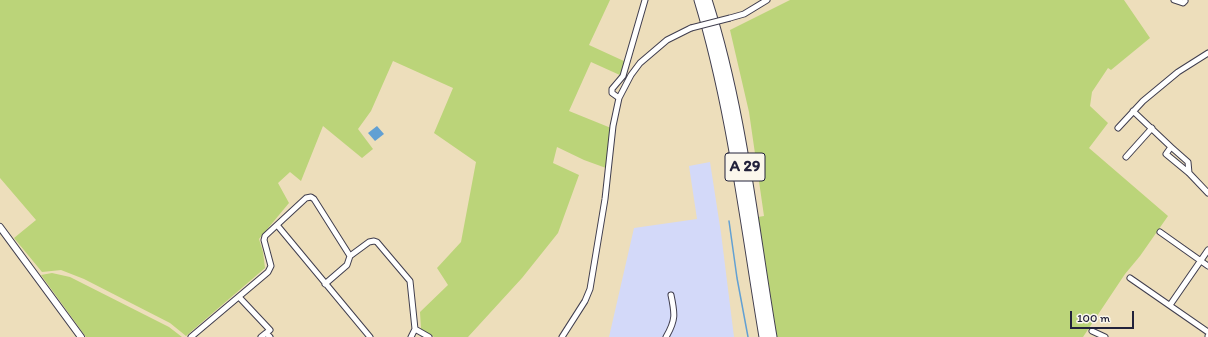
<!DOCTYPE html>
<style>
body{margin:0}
#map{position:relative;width:1208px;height:337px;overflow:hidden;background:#eddebb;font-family:Itim,sans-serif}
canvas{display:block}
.scale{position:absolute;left:1070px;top:311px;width:64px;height:18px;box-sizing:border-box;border:2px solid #22223b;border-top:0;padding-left:5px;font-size:12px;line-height:14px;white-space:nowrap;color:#22223b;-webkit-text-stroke:3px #fbf7ec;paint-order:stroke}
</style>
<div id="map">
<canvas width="1208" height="337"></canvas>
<div class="scale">100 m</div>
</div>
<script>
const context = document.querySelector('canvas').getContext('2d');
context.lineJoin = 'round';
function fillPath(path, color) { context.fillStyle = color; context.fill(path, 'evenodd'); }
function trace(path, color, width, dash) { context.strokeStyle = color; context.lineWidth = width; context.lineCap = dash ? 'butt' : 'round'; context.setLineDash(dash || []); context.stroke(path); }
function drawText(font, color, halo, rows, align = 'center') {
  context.font = font + ' Itim,sans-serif'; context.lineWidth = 4; context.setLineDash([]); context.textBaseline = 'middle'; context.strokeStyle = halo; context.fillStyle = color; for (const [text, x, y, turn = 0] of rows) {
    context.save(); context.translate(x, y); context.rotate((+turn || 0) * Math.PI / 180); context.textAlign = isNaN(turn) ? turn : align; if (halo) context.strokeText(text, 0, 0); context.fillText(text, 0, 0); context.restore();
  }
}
const built = new Path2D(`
 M710 162 721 233 734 337H609L634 228 697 219 689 166Z`);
const green = new Path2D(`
 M0 0H610L589 45 626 62 622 76 591 62 569 111 611 128 606 168 584 160 557 147 553 163 579 175 558 233 522 278 468 337H434L421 329 420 312 448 285 437 268 461 242 476 162 434 133 453 88 393 61 371 111 358 129 373 149 362 158 323 126 301 181 290 172 278 183 289 203 259 239 263 252 265 268 186 336 170 323 84 279 61 270 42 272 14 238 36 220 0 178Z
 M790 0H1124L1150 38 1111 70 1108 68 1092 92 1090 106 1108 123 1089 148 1168 216 1140 256 1125 274 1083 337H777L758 217 764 216 749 112 730 30Z
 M52 273 70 277 169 327 182 337H86L41 275Z`);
const water = new Path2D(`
 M377 126 384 134 375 141 368 133Z`);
const stream = new Path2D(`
 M729 221 737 278 748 337`);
const minor = new Path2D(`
 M1174 0 1183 3 1185 1
 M730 18 744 14 767 0
 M619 98 612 93V89L623 76 645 0
 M1133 111 1171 147 1166 154 1189 173 1208 193
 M1118 128 1143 101 1178 72 1208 53
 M1171 147 1188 162 1189 173
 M1126 157 1152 128
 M277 225 370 337
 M1160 232 1208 266
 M1130 278 1208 332
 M325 284 347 265 350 256
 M239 297 270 330 266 333 270 337
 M1170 305 1208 250
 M1092 331 1105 337
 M191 337 268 272 271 266 264 240 265 236 306 198 311 197 314 199 350 256 369 242 374 241 377 242 410 281 415 329
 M261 337 266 333
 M411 337 415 329 429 337
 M562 337 585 301 590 289 605 199 613 126 619 98 631 75 640 63 667 40 691 28
 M666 337C676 320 675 314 671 295
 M1208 337V336`);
const tertiary = new Path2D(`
 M0 227 81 337`);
const motorway = new Path2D(`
 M699 0C732 109 745 224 764 337
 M707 0C742 109 753 225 772 337`);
const minorBridge = new Path2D(`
 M691 28 730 18`);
const shields = [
 [745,167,40]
];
const shieldNames = [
 ["A 29",745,167]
];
fillPath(built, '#d3d9f9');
fillPath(green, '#bbd479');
fillPath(water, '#62a0d3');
trace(stream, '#62a0d3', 1.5);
trace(minor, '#403e4e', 7);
trace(tertiary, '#403e4e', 8);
trace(motorway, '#403e4e', 11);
trace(minor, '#fff', 5);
trace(tertiary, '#fff', 6);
trace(motorway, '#fff', 9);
trace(minorBridge, '#403e4e', 7, []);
trace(minorBridge, '#fff', 5);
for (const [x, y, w] of shields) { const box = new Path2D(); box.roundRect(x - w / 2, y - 14, w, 28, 3); context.fillStyle = '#fbf7ec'; context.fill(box); trace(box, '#22223b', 1); }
drawText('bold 16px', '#22223b', null, shieldNames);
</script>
